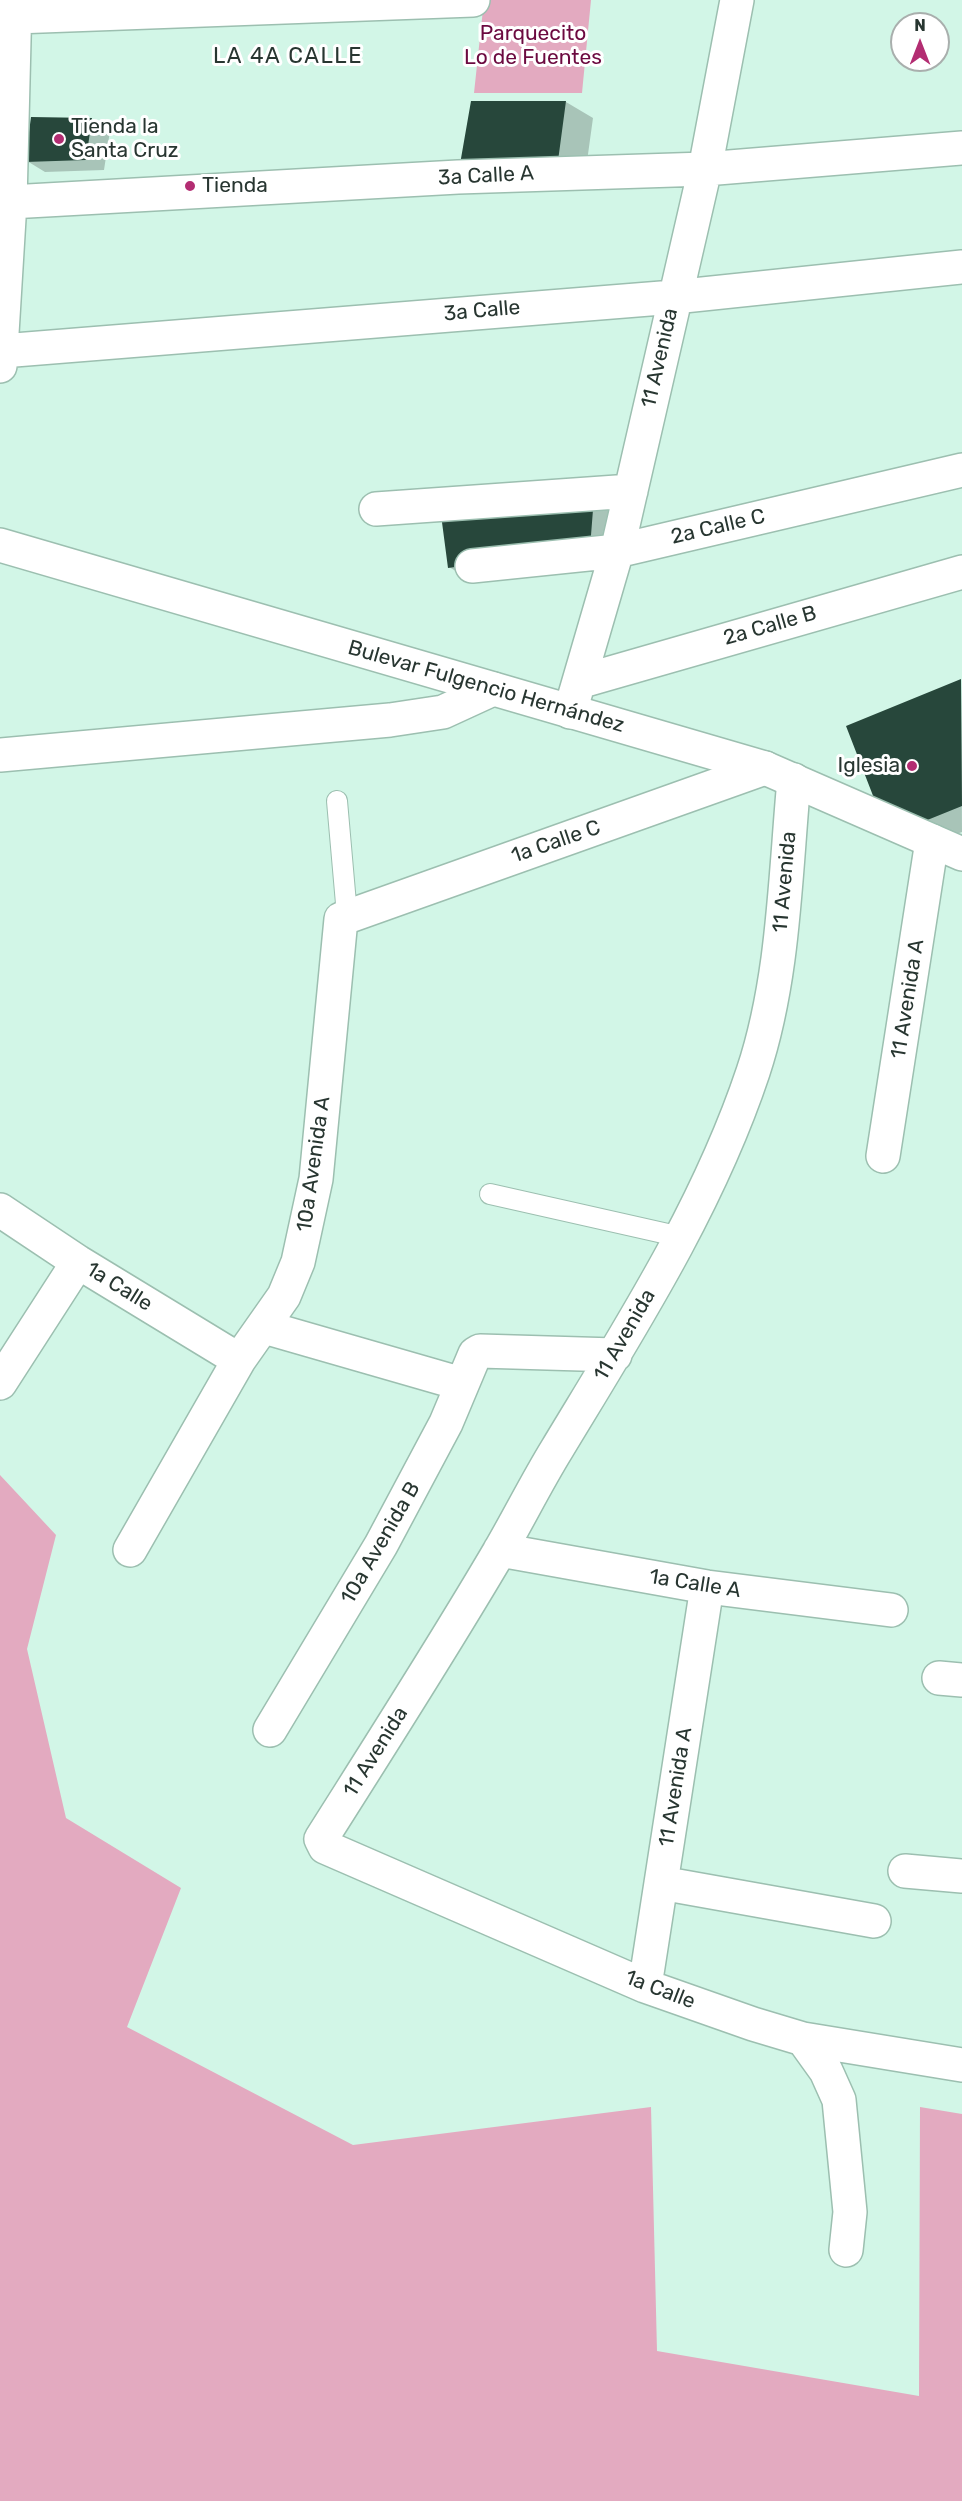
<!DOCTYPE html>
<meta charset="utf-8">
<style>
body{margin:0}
#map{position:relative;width:962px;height:2501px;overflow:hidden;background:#d2f6e7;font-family:Rubik,sans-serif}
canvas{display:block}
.north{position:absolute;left:890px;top:12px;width:60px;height:60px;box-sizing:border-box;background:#fff;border:2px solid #a9afad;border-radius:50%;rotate:0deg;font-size:16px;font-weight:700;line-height:24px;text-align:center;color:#283631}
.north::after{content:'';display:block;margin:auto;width:21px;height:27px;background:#b32d72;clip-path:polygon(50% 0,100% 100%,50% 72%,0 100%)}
</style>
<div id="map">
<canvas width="962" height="2501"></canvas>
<div class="north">N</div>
</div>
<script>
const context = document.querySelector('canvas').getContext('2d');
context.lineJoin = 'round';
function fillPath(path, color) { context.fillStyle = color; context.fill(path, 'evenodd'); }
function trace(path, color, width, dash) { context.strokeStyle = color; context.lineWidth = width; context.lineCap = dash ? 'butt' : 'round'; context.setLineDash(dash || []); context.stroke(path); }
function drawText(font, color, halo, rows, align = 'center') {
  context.font = font + ' Rubik,sans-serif'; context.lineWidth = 6; context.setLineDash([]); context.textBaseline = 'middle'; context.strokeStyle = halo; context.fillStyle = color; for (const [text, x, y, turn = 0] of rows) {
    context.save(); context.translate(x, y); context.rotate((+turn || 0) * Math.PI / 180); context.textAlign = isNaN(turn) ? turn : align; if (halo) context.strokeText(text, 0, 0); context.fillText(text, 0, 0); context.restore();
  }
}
const green = new Path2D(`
 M484 0H591L582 93H474Z
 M0 1475 56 1535 27 1649 66 1818 181 1888 127 2027 353 2145 651 2107 657 2351 919 2396 920 2107 962 2114V2501H0Z`);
const shadow = new Path2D(`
 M566 102 593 118 585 176 487 185Z
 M91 120 110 131 104 170 45 172 27 161Z
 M593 498 620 514 617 563 476 583 449 567Z
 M961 681 962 832 943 839 905 820Z`);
const building = new Path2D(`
 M471 101H566L558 161 459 170Z
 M31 117 92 118 86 160 25 162Z
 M594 497 590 548 448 568 440 507Z
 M961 679 962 806 915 825 877 806 846 726Z`);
const service = new Path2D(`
 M337 801 347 915
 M490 1194 681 1237`);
const minor = new Path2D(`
 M15 17 473 0
 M10 202 458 177 705 169 962 148
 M2 351 674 297 962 267
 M0 366 10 202 15 0
 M376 509 631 491
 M472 566 617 551 962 470
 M579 682 962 572
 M570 712 617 551 705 169 737 0
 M0 755 390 720 443 712 493 689
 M794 780C785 877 784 979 753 1072 708 1207 630 1328 557 1449 536 1483 519 1518 499 1552 442 1649 381 1744 321 1839L325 1847 645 1986 753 2024 803 2039 962 2065
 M883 1156 932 841
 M0 1210 78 1262 239 1360
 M264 1327 462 1384
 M0 1383 78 1262
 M130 1550 239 1360 284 1296 298 1262 316 1179 341 919 765 768
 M500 1550 707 1587 891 1610
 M939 1678 962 1680
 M270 1730 381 1545 446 1423 475 1354 480 1351 615 1355
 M905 1871 962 1876
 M661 1883 874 1921
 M645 1986 707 1587
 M803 2039 826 2071 839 2100 850 2212 846 2250`);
const tertiary = new Path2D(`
 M0 545 765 768 962 854`);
const markers = [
 [59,139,6,"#b32d72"],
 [190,186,6,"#b32d72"],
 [912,766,6,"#b32d72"]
];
const parkNames = [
 ["Parquecito",533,34],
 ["Lo de Fuentes",533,58]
];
const poiNames = [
 ["Tienda la",71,127],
 ["Santa Cruz",71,151],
 ["Tienda",202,186],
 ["Iglesia",900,766,"right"]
];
const streetNames = [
 ["3a Calle A",486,176,-3],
 ["3a Calle",482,311,-5],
 ["11 Avenida",660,358,-77],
 ["2a Calle C",718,527,-13],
 ["2a Calle B",770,626,-16],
 ["Bulevar Fulgencio Hernández",486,687,16],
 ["1a Calle C",556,842,-19],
 ["11 Avenida",785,882,-85],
 ["11 Avenida A",908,999,-81],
 ["10a Avenida A",314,1164,-82],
 ["1a Calle",119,1287,32],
 ["11 Avenida",625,1335,-60],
 ["10a Avenida B",381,1543,-60],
 ["1a Calle A",695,1584,9],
 ["11 Avenida",376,1752,-58],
 ["11 Avenida A",676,1787,-81],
 ["1a Calle",660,1990,21]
];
const neighbourhoodNames = [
 ["LA 4A CALLE",288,57]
];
fillPath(green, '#e3aac0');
fillPath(shadow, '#0003');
fillPath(building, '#27473b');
trace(service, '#9cbfb0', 22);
trace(minor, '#9cbfb0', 36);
trace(tertiary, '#9cbfb0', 36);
trace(service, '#fff', 20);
trace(minor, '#fff', 33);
trace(tertiary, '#fff', 33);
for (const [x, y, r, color] of markers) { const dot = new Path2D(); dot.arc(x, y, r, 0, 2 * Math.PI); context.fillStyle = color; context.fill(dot); trace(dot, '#fff', 2); }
drawText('21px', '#6c0a40', '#fff', parkNames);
drawText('21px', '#283631', '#fff', poiNames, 'left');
drawText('21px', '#283631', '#fff', streetNames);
context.letterSpacing = '1.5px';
drawText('22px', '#283631', '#fff', neighbourhoodNames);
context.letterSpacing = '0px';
</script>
